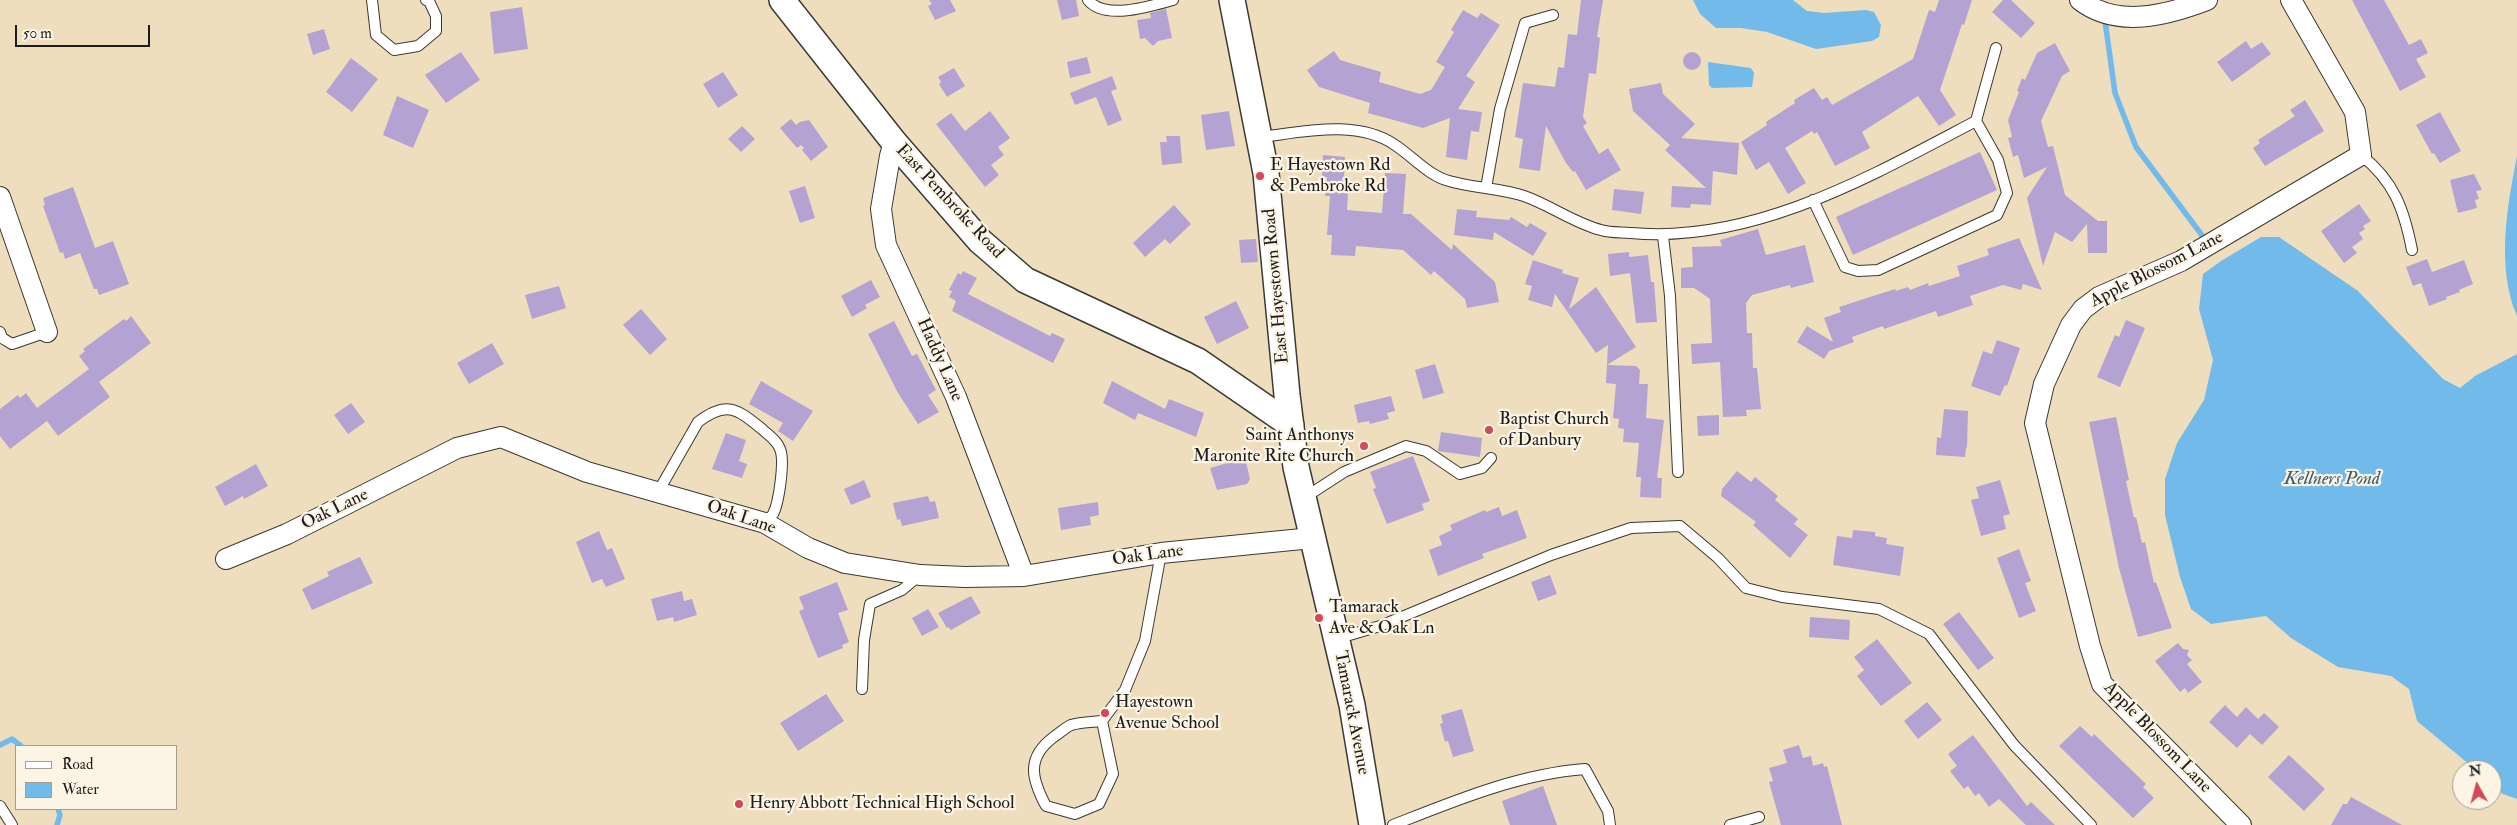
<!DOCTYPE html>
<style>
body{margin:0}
#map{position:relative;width:2517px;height:825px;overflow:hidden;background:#eedebd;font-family:"IM FELL Double Pica",serif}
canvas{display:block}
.legend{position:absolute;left:15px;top:745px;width:162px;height:65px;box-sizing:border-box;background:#fcf5e5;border:1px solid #a29e95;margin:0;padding:6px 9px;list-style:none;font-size:15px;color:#1c1c1c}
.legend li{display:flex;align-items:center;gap:10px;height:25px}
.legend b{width:25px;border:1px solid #a29e95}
.north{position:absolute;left:2452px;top:760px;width:50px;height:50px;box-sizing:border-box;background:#fcf5e5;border:1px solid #a29e95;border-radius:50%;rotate:353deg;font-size:14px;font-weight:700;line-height:20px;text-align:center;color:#1c1c1c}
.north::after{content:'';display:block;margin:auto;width:18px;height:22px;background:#d1495b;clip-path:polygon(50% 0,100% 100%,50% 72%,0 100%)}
.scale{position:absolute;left:15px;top:25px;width:135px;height:22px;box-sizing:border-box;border:2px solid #1c1c1c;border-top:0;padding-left:6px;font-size:15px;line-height:18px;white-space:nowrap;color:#1c1c1c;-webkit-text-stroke:4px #fcf5e5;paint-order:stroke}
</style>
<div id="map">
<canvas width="2517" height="825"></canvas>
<ul class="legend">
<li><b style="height:6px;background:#fff"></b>Road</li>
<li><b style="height:14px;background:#72baea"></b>Water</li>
</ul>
<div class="north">N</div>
<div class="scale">50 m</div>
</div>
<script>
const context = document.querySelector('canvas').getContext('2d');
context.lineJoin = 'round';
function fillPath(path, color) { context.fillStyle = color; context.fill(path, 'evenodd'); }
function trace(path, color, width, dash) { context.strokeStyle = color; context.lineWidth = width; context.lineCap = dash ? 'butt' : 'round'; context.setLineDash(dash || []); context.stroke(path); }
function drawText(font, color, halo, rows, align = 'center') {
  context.font = font + ' "IM FELL Double Pica",serif'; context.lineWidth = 4.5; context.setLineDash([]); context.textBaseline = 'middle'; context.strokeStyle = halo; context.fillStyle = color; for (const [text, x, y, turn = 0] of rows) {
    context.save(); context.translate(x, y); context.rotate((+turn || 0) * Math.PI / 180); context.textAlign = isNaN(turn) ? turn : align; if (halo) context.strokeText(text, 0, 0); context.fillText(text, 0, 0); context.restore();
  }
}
const water = new Path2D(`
 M1693 0H1793L1807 11 1824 13 1866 10 1874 12 1881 25 1879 37 1872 41 1816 49 1767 32 1741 28H1716L1700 14Z
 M1708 62 1751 68 1754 73 1752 87 1712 88 1709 85Z
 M2517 156V316C2496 267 2507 207 2517 156Z
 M2261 237H2279L2358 291 2443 379 2460 388 2475 376 2517 354V799L2503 794 2492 785V770H2476L2417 721 2409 689 2391 676 2338 667 2291 638 2266 616 2211 624 2191 609 2180 577 2165 515V479L2177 443 2204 400 2213 360 2199 309 2203 274 2221 261Z`);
const stream = new Path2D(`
 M2105 21 2115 93 2136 147 2204 238
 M0 745 12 739 21 746
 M57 825 60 815 58 809`);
const building = new Path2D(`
 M929 0H950L956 11 935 20 928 6 932 4Z
 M1057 0H1076L1079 16 1062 20Z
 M1581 0H1603L1597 37 1600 38 1596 74 1589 73 1583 117 1587 123 1583 126 1599 154 1608 148 1621 170 1586 190 1575 171 1573 172 1566 163 1546 126 1540 171 1519 168 1523 139 1515 137 1523 83 1555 87 1558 67 1564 68 1568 34 1577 35Z
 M1939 0H1972L1964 25 1962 24 1940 90 1956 115 1939 126 1918 96 1862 132 1870 148 1835 166 1817 132 1814 134 1812 131 1785 148 1806 183 1788 194 1769 162 1756 170 1741 142 1767 125 1766 122 1795 103 1794 100 1814 88 1822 100 1827 97 1832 105 1913 59 1929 10 1935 12Z
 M2003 0H2011L2035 23 2021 38 1992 12Z
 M2352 0H2384L2409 45 2421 39 2428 53 2416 59 2426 77 2400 91Z
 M522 7 528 49 494 54 490 12Z
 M1166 9 1172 38 1158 41 1153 46 1145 38 1140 39 1137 20 1151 18 1150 13Z
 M1463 10 1477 18 1481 13 1500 25 1466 76 1475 82 1458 109 1482 112 1479 132 1471 131 1467 160 1446 157 1450 118 1423 128 1368 113 1370 103 1319 87 1307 70 1334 51 1340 60 1381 72 1379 82 1420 94 1431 90 1445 67 1436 62 1454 32 1451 30Z
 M324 29 330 49 313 55 307 34Z
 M2246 41 2251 49 2262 42 2271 54 2232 82 2217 62Z
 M2055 43 2070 71 2062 76 2041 121 2048 147 2053 146 2065 195 2098 221H2107V253H2088L2087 224 2072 242 2055 232 2043 266 2027 198 2047 167 2024 178 2018 155 2013 157 2008 138 2012 137 2008 120 2019 92 2017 91 2022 78 2025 80 2037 53Z
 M461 52 480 80 446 103 425 75Z
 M1683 61a9 9 0 1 1 18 0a9 9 0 1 1-18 0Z
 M1087 57 1091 73 1070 78 1067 62Z
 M351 58 378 79 352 112 326 92Z
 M954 68 965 86 947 97 939 84 941 82 938 77Z
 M723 72 738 95 718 108 703 84Z
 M1112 76 1117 89 1111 91 1122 120 1108 126 1096 97 1075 105 1070 93Z
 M1661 83 1663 94 1695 124 1681 138 1739 143 1737 175 1713 171 1711 205 1691 204 1690 208 1671 207 1672 186 1706 188 1665 150 1670 145 1633 111 1629 89Z
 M397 96 429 110 413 148 383 135Z
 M2305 100 2324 131 2265 166 2253 148 2260 143 2258 140 2295 116 2290 110Z
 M990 111 1010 138 998 147 1004 155 991 165 999 175 985 187 936 124 951 113 965 131Z
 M1229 111 1235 146 1206 150 1201 115Z
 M2440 112 2461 151 2440 163 2434 153 2432 154 2416 125Z
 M791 119 796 125 800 122 809 120 828 147 811 161 802 150 804 148 801 145 797 148 780 128Z
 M742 126 755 139 741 152 728 139Z
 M1166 136H1180L1182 163 1162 165 1160 142H1167Z
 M1980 152 1997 190 1853 255 1836 217Z
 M1323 155 1345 157 1344 176H1349L1347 210 1382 213 1385 173 1406 174 1403 214H1411L1452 250 1453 244 1495 282 1499 302 1467 308 1465 299 1434 271 1431 275 1403 250 1356 246 1355 256 1331 255 1332 235H1327L1330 196H1325L1327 177H1322Z
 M2474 174 2482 190 2476 191 2479 199 2475 200 2477 208 2458 213 2450 180Z
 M805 186 815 218 800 223 789 191Z
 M73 187 95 248 113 241 129 284 99 295 97 289H94L80 253 65 259 63 252 60 253 43 206 45 205 43 198Z
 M1614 189 1644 192 1641 214 1612 210Z
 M2359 204 2371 221 2363 226 2365 229 2359 233 2363 239 2352 247 2357 253 2344 263 2321 231Z
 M1174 205 1191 224 1170 244 1165 239 1145 257 1133 243Z
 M1457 209 1477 211 1476 217 1509 220 1511 217 1527 227 1530 223 1547 233 1533 256 1494 232 1493 240 1454 235Z
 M1758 229 1766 255 1805 245 1814 282 1791 288 1790 285 1752 295 1746 303 1747 333H1752L1753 368H1757L1761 409 1746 410 1747 416 1723 417 1720 362 1692 364 1691 344 1712 343 1710 299 1694 288H1681V268L1693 267 1692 247 1722 246 1720 240Z
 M2019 238 2042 290 2023 284 2021 290 2003 285 1970 296 1973 305 1938 317 1936 311 1884 329 1883 326 1852 337 1854 342 1829 351 1824 359 1797 342 1807 326 1833 342 1824 318 1841 312 1839 307 1895 289 1896 291 1908 287 1910 290 1928 283 1929 286 1960 276 1957 266 1989 255 1987 249Z
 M1256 239 1258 262 1241 263 1239 240Z
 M1629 252V257L1648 255 1651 282H1654L1657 322 1636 323 1630 273 1610 276 1608 254Z
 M2427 259 2432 272 2464 260 2473 284 2459 290 2460 292 2446 297 2447 299 2429 306 2421 283 2413 286 2406 267Z
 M1533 260 1563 270 1562 273 1579 278 1569 309 1596 287 1636 347 1607 365 1636 366 1640 370 1639 384H1648L1646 418 1664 420 1657 478H1662L1661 498 1640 497 1641 477H1636L1639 443 1623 442 1624 429 1618 428 1619 419 1613 418 1616 384 1606 383 1608 345 1596 353 1555 294 1552 307 1528 300 1532 286 1525 284Z
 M963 271 977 278 968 294 1050 336 1052 333 1065 339 1053 363 952 311 956 301 949 297 952 291 949 290 958 273 961 275Z
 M871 280 880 297 865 305 867 308 852 317 841 296Z
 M559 286 566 308 532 319 525 295Z
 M1236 301 1249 328 1217 344 1204 317Z
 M641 309 667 339 650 355 623 325Z
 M131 316 151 343 99 382 110 397 58 436 47 421 10 449 0 436V409L18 395 20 398 26 393 37 408 89 369 79 356 85 351 83 349 124 319 126 321Z
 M2126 320 2145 328 2120 387 2097 377 2115 335 2119 337Z
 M894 321 912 356 917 354 936 390 928 395 939 412 918 424 898 393 868 334Z
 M1997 340 2020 348 2007 386 2005 385 2000 396 1971 386 1983 351 1992 354Z
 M492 343 504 364 469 384 457 363Z
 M1435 364 1444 393 1423 399 1415 370Z
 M761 381 813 411 793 441 778 431 783 423 749 404Z
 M1112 381 1165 409 1169 399 1204 413 1196 437 1138 413 1135 420 1103 403Z
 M1391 396 1395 411 1387 413 1389 419 1370 424 1369 421 1358 423 1354 405Z
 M351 403 365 422 348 434 334 415Z
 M1944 409 1968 411 1967 448 1966 447 1965 457 1936 455 1937 437 1941 438Z
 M1719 415V435L1698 436 1697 416Z
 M2116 417 2129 480 2126 481 2134 518 2136 517 2142 543 2145 542 2154 583 2156 582 2172 628 2138 637 2119 568 2089 422Z
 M1441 432 1482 438 1480 457 1438 451Z
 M726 433 746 440 739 461 747 464 742 478 712 469Z
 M1413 456 1430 501 1422 504 1424 510 1387 524 1373 489 1376 488 1370 472Z
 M1245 458 1250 479 1247 484 1217 490 1210 468Z
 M256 464 268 486 244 499 243 496 225 506 215 487Z
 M1737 471 1751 482 1755 477 1778 496 1775 500 1798 519 1794 524 1808 535 1790 558 1753 525 1756 522 1721 496 1722 489Z
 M864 480 871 497 851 505 844 489Z
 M2000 480 2010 514 2003 516 2006 529 1981 536 1971 500 1979 498 1976 487Z
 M928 496 930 502 935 501 939 518 902 526 900 519 897 520 893 503Z
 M1098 502 1099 515 1090 517 1091 525 1061 530 1058 508Z
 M1499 507 1502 516 1517 510 1527 538 1482 554 1484 558 1438 576 1429 550 1442 545 1439 536 1452 530 1450 525 1485 510 1486 512Z
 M1853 530 1875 532V536L1887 538 1886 544 1904 547 1900 576 1833 565 1837 536 1852 538Z
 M599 531 607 550 612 548 625 579 606 587 602 579 592 583 576 542Z
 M2019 549 2031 581 2025 583 2036 611 2019 618 1997 558Z
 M360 557 373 583 312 610 302 589 329 576 327 572Z
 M1550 575 1557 594 1538 601 1531 582Z
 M837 582 848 610 838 613 849 642 842 645 843 648 818 658 799 611 804 609 799 597Z
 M682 591 684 601 692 599 697 615 674 622 673 617 657 621 651 599Z
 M971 596 981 613 951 630 948 627 947 628 938 613Z
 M928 609 939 627 922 636 912 618Z
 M1959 612 1994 658 1978 670 1943 624Z
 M1810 617 1850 620 1849 640 1809 637Z
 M1877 639 1912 683 1881 706 1857 676 1864 670 1854 657Z
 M2178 643 2183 649 2189 650 2187 655 2192 660 2187 664 2202 682 2188 693 2185 688 2180 692 2155 661Z
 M826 694 844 721 798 751 780 723Z
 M1927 702 1942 720 1918 739 1904 721Z
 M2225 705 2237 717 2246 707 2258 719 2264 713 2279 727 2262 745 2250 734 2237 748 2209 722Z
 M1462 709 1474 751 1453 757 1448 741 1445 742 1440 724 1443 723 1441 715Z
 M2080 726 2092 737 2094 734 2146 784 2143 787 2154 798 2133 818 2059 746Z
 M1973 735 2027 806 2031 802 2055 825H2026L1999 799 1989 807 1979 793 1975 796 1968 786 1964 789 1950 771 1957 766 1948 754Z
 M1799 745 1803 758 1811 756 1813 766 1823 763 1824 767 1827 766 1842 825H1781L1769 782 1773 781 1769 768 1787 763 1783 750Z
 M2289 755 2325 789 2304 811 2268 777Z
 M1543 786 1557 825H1510L1502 801Z
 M2351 797 2402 825H2331L2343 804H2347Z`);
const service = new Path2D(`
 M372 0 376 35 394 50 418 46 436 31V16L429 1 426 0
 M1088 0C1105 21 1151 6 1173 0
 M1261 137C1303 132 1357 119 1395 145 1412 156 1429 176 1449 181 1473 188 1500 188 1524 196 1550 205 1574 223 1601 230 1610 233 1622 232 1631 233 1754 244 1871 176 1976 121L1996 48
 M2361 155C2394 181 2404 209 2412 250
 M1486 188 1500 109 1525 23 1553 15
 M1813 200 1845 267 1858 271 1878 270 1997 215 2007 193 1998 160 1976 121
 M1663 236 1670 296 1678 472
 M0 332 2 338 12 344 47 332
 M658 492 698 422C727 400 737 409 762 429 768 435 777 440 780 449 785 460 779 503 773 514 771 517 767 520 765 523
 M1304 498 1344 472 1406 446 1426 451 1460 474 1482 468 1491 458
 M1336 639 1380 626 1551 555 1631 528 1680 526 1718 558 1746 588 1782 597 1879 609 1929 634 2014 745 2091 825
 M862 689 864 640 870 604 902 590 920 575
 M1102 721 1113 774 1099 804 1075 814 1046 806C1031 778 1026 757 1055 736 1060 733 1066 727 1071 725 1080 722 1092 722 1102 721L1125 690 1145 641 1161 553
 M0 806 12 825
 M1393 825C1454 801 1518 774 1585 769L1608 811 1610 825
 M1730 825 1759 817`);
const minor = new Path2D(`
 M2080 0C2117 29 2168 15 2207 0
 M894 142 890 156 881 209 886 245 956 397 1024 576
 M0 197 47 332
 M226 559 287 534 457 448 501 437 587 472 765 523 808 548 845 563 920 575 965 577 1024 576 1161 553 1312 538
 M2241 825 2102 684 2090 646 2035 423 2044 384 2071 325 2083 309 2099 297 2181 261 2361 155 2355 112 2291 0`);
const tertiary = new Path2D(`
 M782 0 894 142 980 241 1025 280 1198 361 1291 425
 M1232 0 1266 173 1287 395 1296 467 1352 705 1372 825`);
const markers = [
 [1260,176,5,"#d1495b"],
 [1489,430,5,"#d1495b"],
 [1364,446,5,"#d1495b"],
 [1319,618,5,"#d1495b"],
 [1105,713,5,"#d1495b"],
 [739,804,5,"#d1495b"]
];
const poiNames = [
 ["E Hayestown Rd",1270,166],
 ["& Pembroke Rd",1270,187],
 ["Baptist Church",1499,420],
 ["of Danbury",1499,441],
 ["Saint Anthonys",1354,436,"right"],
 ["Maronite Rite Church",1354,457,"right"],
 ["Tamarack",1329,608],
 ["Ave & Oak Ln",1329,629],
 ["Hayestown",1115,703],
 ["Avenue School",1115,724],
 ["Henry Abbott Technical High School",749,804]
];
const streetNames = [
 ["East Pembroke Road",949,202,47],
 ["Apple Blossom Lane",2157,270,-27],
 ["East Hayestown Road",1277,286,-95],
 ["Haddy Lane",939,360,66],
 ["Oak Lane",335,510,-26],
 ["Oak Lane",741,518,19],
 ["Oak Lane",1148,556,-8],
 ["Tamarack Avenue",1351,713,79],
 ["Apple Blossom Lane",2157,738,46]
];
const waterNames = [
 ["Kellners Pond",2332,480]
];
fillPath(water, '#72baea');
trace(stream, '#72baea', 5.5);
fillPath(building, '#b4a3d2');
trace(service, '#3c3934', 12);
trace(minor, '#3c3934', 22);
trace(tertiary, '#3c3934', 28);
trace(service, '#fff', 10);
trace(minor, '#fff', 20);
trace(tertiary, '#fff', 25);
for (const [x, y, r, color] of markers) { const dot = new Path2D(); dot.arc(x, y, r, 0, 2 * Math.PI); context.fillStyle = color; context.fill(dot); trace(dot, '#fcf5e5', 2); }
drawText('18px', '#1c1c1c', '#fcf5e5', poiNames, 'left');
drawText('18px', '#1c1c1c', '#fcf5e5', streetNames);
drawText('italic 19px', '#3e5b6e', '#fcf5e5', waterNames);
</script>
